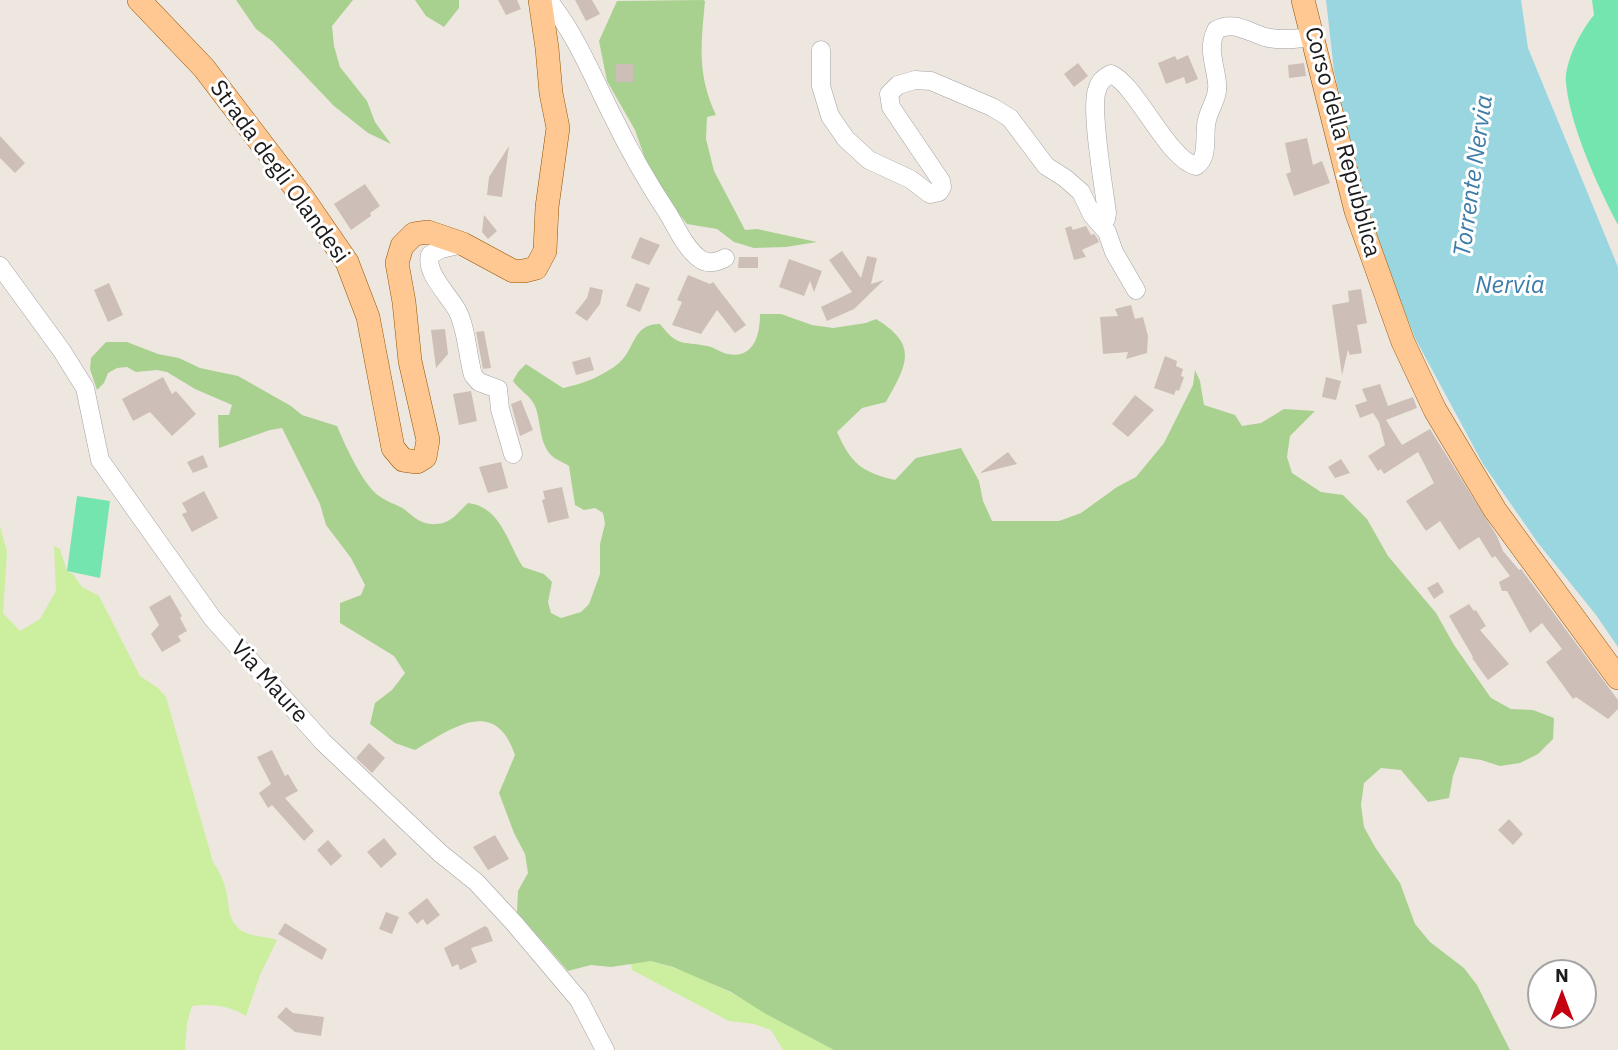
<!DOCTYPE html>
<style>
body{margin:0}
#map{position:relative;width:1618px;height:1050px;overflow:hidden;background:#eee7df;font-family:"IBM Plex Sans",sans-serif}
canvas{display:block}
.north{position:absolute;left:1527px;top:959px;width:70px;height:70px;box-sizing:border-box;background:#fff;border:2px solid #a4a4a4;border-radius:50%;rotate:0deg;font-size:19px;font-weight:700;line-height:28px;text-align:center;color:#1b1b1b}
.north::after{content:'';display:block;margin:auto;width:24px;height:32px;background:#c50011;clip-path:polygon(50% 0,100% 100%,50% 72%,0 100%)}
</style>
<div id="map">
<canvas width="1618" height="1050"></canvas>
<div class="north">N</div>
</div>
<script>
const context = document.querySelector('canvas').getContext('2d');
context.lineJoin = 'round';
function fillPath(path, color) { context.fillStyle = color; context.fill(path, 'evenodd'); }
function trace(path, color, width, dash) { context.strokeStyle = color; context.lineWidth = width; context.lineCap = dash ? 'butt' : 'round'; context.setLineDash(dash || []); context.stroke(path); }
function drawText(font, color, halo, rows, align = 'center') {
  context.font = font + ' "IBM Plex Sans",sans-serif'; context.lineWidth = 6; context.setLineDash([]); context.textBaseline = 'middle'; context.strokeStyle = halo; context.fillStyle = color; for (const [text, x, y, turn = 0] of rows) {
    context.save(); context.translate(x, y); context.rotate((+turn || 0) * Math.PI / 180); context.textAlign = isNaN(turn) ? turn : align; if (halo) context.strokeText(text, 0, 0); context.fillText(text, 0, 0); context.restore();
  }
}
const grass = new Path2D(`
 M0 526 7 552 3 613 20 631 40 619 56 591 54 546 60 549 67 571 73 574 82 587 99 596 140 676 158 688 166 697 213 862C218 870 223 878 225 887 231 905 225 921 244 932 254 937 266 936 277 940L260 975 246 1016C231 1006 211 1003 192 1006L187 1023 185 1050H0Z
 M651 961C718 978 773 1019 834 1050H783L771 1030 754 1024 729 1021 632 970 631 963Z`);
const forest = new Path2D(`
 M236 0H353L332 26 334 46 340 67 367 101 375 122 391 144 368 133 334 106 272 41 256 29Z
 M415 0H459V8L444 27 426 16Z
 M703 0 705 1C701 45 697 74 716 115L707 117 706 139 714 171 745 230 757 229 817 242 786 247 754 248 734 242 717 229 687 224 672 205 648 167 635 130 607 81 599 41 617 1Z
 M760 314H781L812 325 833 328 866 323 876 319C919 345 907 365 886 402L862 408 837 432C851 463 861 472 895 480L916 458 961 448 979 481 983 501 992 521H1059L1081 513 1117 487 1136 477 1164 443 1193 385 1195 370 1200 381 1204 405 1235 415 1242 426 1261 423 1284 409 1315 411 1290 436 1287 457 1292 473 1321 492 1343 495 1367 519 1388 556 1436 613 1454 645 1491 698 1511 709 1533 710 1554 718 1553 739 1538 754 1520 763 1500 766 1481 760 1460 757 1453 776 1449 798 1428 802 1401 770 1381 768 1364 783 1361 805 1364 827 1375 847 1400 883 1415 924 1430 942 1464 968 1477 985 1510 1050H834L766 1014 731 992 673 967 651 961 611 967 591 965 568 971 517 912 518 891 528 873 525 854 514 833 499 793 515 755C495 695 451 729 415 750L395 743 370 724 375 703 392 690 405 673 394 656 340 623V603L361 595 365 585 351 558 326 525 320 504 282 428 270 430 219 448 218 415H229L232 405 195 389 167 372 157 370 136 372 127 367 117 368 108 373 104 383 97 390 90 369 91 358 106 342H127L158 354 179 358 200 368 238 376 291 406 302 415 337 426C345 445 363 485 379 496 387 502 396 504 404 509 417 520 425 527 443 523 454 520 460 510 468 503 501 507 507 542 523 567L544 574 552 582 548 602 551 613 561 618 581 612 589 604 600 574V544L605 524 603 513 595 508 584 510 575 505 569 466C563 462 554 459 550 454 539 441 541 421 535 406 530 395 520 391 513 381L518 372 526 364 563 388C583 384 603 376 619 363 636 348 632 324 660 324 678 347 681 341 707 346 714 347 721 353 728 354 754 359 760 335 760 314Z`);
const pitch = new Path2D(`
 M1592 0H1618V225C1598 187 1570 126 1566 83 1564 63 1581 30 1594 15Z
 M77 496 110 501 100 578 67 571Z`);
const water = new Path2D(`
 M1326 0H1521L1528 48 1618 267V647L1596 615 1538 543 1483 464 1415 338 1369 220 1334 71Z`);
const building = new Path2D(`
 M498 0H517L521 9 506 15Z
 M575 0H592L600 14 586 21Z
 M1188 55 1198 79 1186 84 1184 77 1166 84 1158 63 1175 56 1177 60Z
 M1078 63 1088 76 1074 87 1064 74Z
 M1304 63 1306 76 1289 78 1288 65Z
 M616 64H633V82H616Z
 M0 136 25 163 15 173 0 158Z
 M1307 138 1313 165 1322 161 1330 183 1294 196 1286 174 1291 172 1285 143Z
 M509 146 502 197 487 195 489 177Z
 M365 184 380 206 370 213 371 216 351 230 334 204Z
 M484 215 497 231 488 239 482 232Z
 M1071 226 1073 230 1086 226 1091 235 1094 234 1097 238 1099 242 1082 250 1086 257 1074 260 1065 228Z
 M640 237 660 245 649 265 631 258Z
 M842 251 861 278 867 256 877 258 871 284 884 280 854 309 827 321 821 307 852 292 829 260Z
 M739 257H758V268H738Z
 M789 259 822 271 814 292 810 281 804 296 779 287Z
 M688 275 710 284 713 282 746 325 735 333 717 310 701 334 672 325 682 302 677 300Z
 M109 283 123 315 108 322 94 290Z
 M636 283 650 288 640 312 626 306Z
 M590 287 603 290 600 304 587 321 575 313 587 298Z
 M1361 289 1367 323 1357 325 1362 353 1350 355 1348 350 1342 375 1332 305 1349 302 1348 291Z
 M1131 305 1135 319 1143 317 1148 336 1147 353 1126 359 1128 352 1103 354 1100 317 1118 316 1115 309Z
 M445 329 448 354 436 368 431 330Z
 M484 331 491 368 483 369 476 332Z
 M1165 356 1177 361 1176 366 1183 369 1181 376 1184 377 1179 391 1176 390 1174 395 1154 388Z
 M590 357 594 370 576 375 572 362Z
 M163 377 172 394 176 391 196 414 172 436 150 412 133 421 122 399Z
 M1326 377 1341 381 1336 400 1322 397Z
 M1380 384 1388 406 1413 397 1417 408 1386 420 1402 445 1430 429 1497 536 1503 551 1519 570 1521 569 1618 700V709L1608 719 1576 697 1573 699 1546 662 1562 649 1542 623 1530 633 1507 591H1502L1499 582 1510 576 1495 556 1492 558 1479 537 1459 550 1440 521 1426 531 1406 501 1434 483 1418 452 1384 474 1381 469 1378 471 1368 456 1385 445 1379 422 1373 413 1360 418 1355 405 1367 401 1362 389Z
 M471 391 477 421 459 425 453 394Z
 M1135 395 1154 410 1128 437 1112 424Z
 M521 400 533 430 520 436 511 404Z
 M1008 452 1017 464 981 473V472Z
 M203 455 208 467 193 473 187 462Z
 M1341 459 1350 473 1335 478 1328 467Z
 M501 462 508 488 488 493 479 467Z
 M562 487 569 518 548 523 542 500 545 499 543 491Z
 M204 491 218 518 192 532 182 514 187 512 182 503Z
 M1438 582 1444 592 1434 599 1427 588Z
 M170 595 182 616 180 618 187 631 178 636 181 641 162 652 151 634 159 625 149 607Z
 M1469 604 1474 611 1476 610 1486 626 1480 630 1509 664 1488 680 1472 658 1473 657 1449 616Z
 M369 743 385 758 372 773 356 758Z
 M272 750 285 776 288 774 298 791 285 798 314 831 304 841 272 805 268 808 259 793 271 784 257 757Z
 M1509 819 1523 834 1513 845 1498 830Z
 M495 835 509 859 488 870 473 847Z
 M384 838 397 854 381 868 367 852Z
 M328 840 342 856 331 866 317 850Z
 M427 898 440 915 427 925 423 919 417 924 408 913Z
 M386 912 399 917 392 934 379 929Z
 M285 923 327 949 322 960 278 934Z
 M485 926 488 928 493 941 471 948 477 962 460 970 458 964 452 967 444 948Z
 M286 1007 293 1013 324 1017 321 1036 295 1032 277 1017Z`);
const minor = new Path2D(`
 M548 0C575 33 592 75 611 113 628 148 647 182 669 215 677 229 686 249 700 259 708 265 717 262 725 258
 M821 50V86L830 116 846 139 869 160 910 179 930 194 939 192 942 187 941 181 891 107 889 94 898 85 915 80 931 81 992 107 1010 118 1046 166 1065 178 1081 192 1092 215 1107 232 1114 252 1136 290
 M1101 224 1106 219 1107 213C1104 188 1090 109 1097 90 1100 81 1103 78 1111 74 1136 84 1168 160 1196 166 1210 157 1203 134 1207 120 1210 107 1219 97 1217 83 1215 63 1207 49 1216 30 1233 20 1248 32 1265 37 1280 41 1297 39 1312 37
 M463 244 441 249 430 255C425 273 448 294 457 310 467 329 467 354 473 375L479 382 498 389 500 409 513 454
 M0 266 62 351 85 388 100 460 213 619 323 742 440 853 476 882 514 923 579 1000 605 1050`);
const major = new Path2D(`
 M139 0 204 68 303 198 347 262 368 317 393 448 403 460 417 462 425 457 428 440 410 361 404 302 397 263 402 246 414 234 428 232 463 244 513 271H524L536 268 545 251 547 207 558 128 551 93 547 48 540 0
 M1303 0 1356 211 1403 342 1435 410 1495 510 1618 678`);
const streetNames = [
 ["Corso della Repubblica",1342,142,75],
 ["Strada degli Olandesi",279,172,54],
 ["Via Maure",269,682,48]
];
const waterNames = [
 ["Torrente Nervia",1474,176,-82],
 ["Nervia",1510,286]
];
fillPath(grass, '#ccee9f');
fillPath(forest, '#a8d18f');
fillPath(pitch, '#75e5b0');
fillPath(water, '#9ad6e0');
fillPath(building, '#cdbfb8');
trace(minor, '#a2a2a2', 19);
trace(major, '#915500', 24);
trace(minor, '#fff', 18);
trace(major, '#ffc792', 23);
drawText('23px', '#1b1b1b', '#fff', streetNames);
drawText('italic 24px', '#3e7ca9', '#fff', waterNames);
</script>
